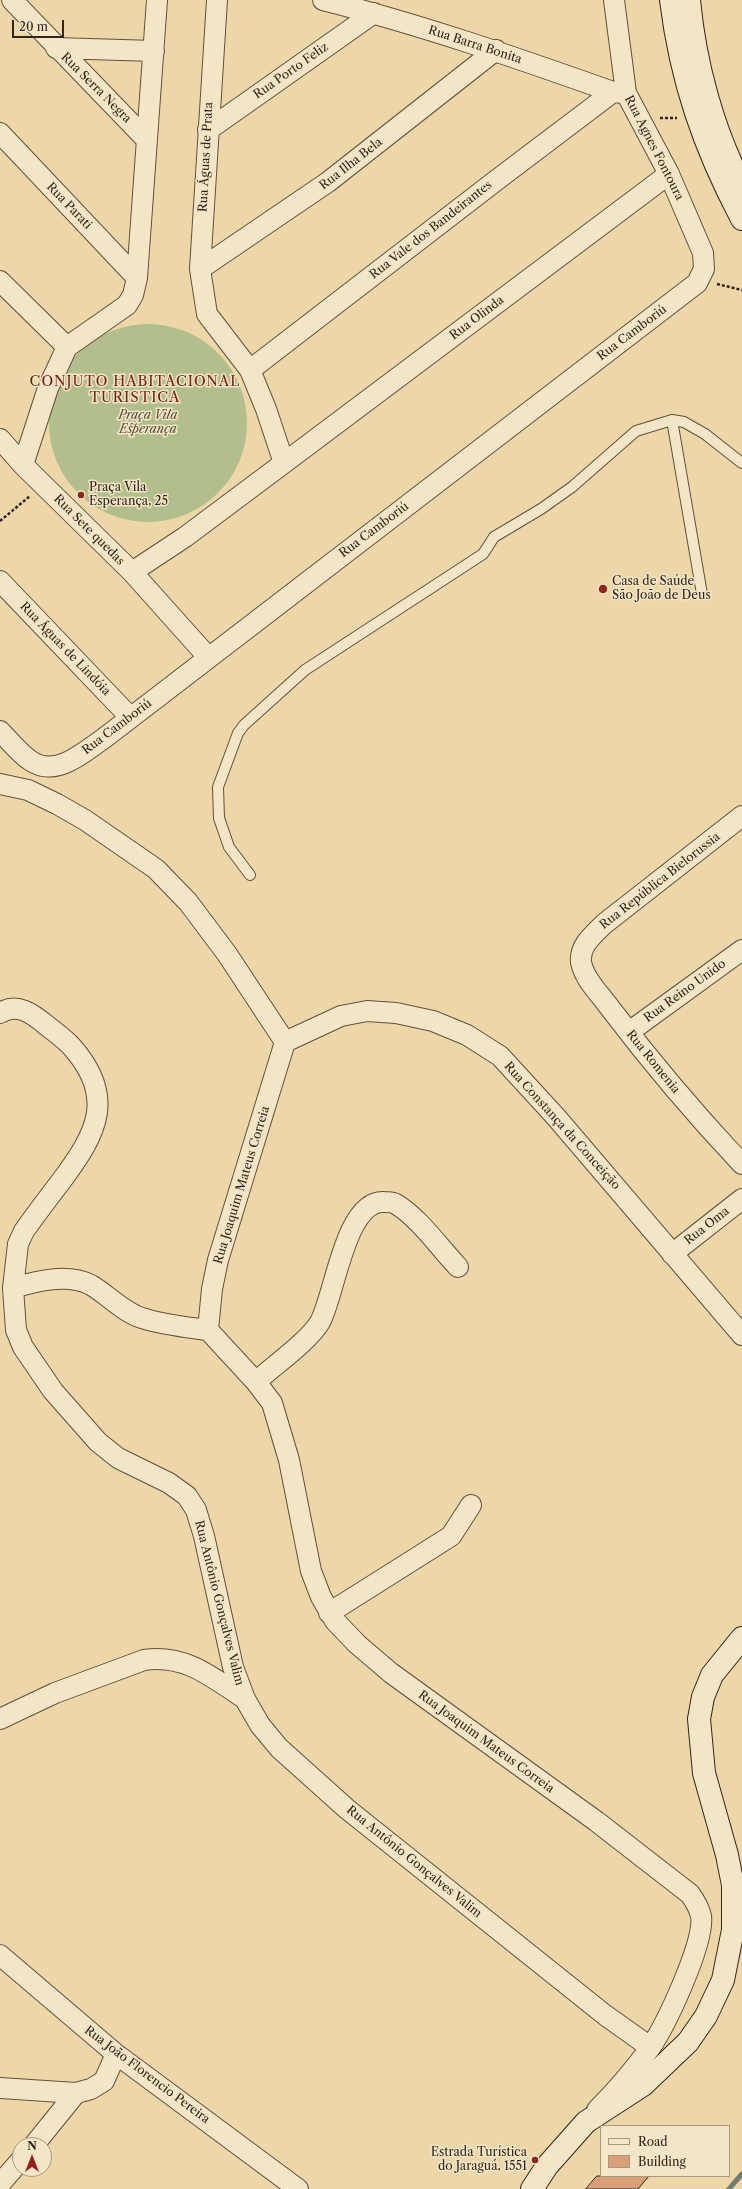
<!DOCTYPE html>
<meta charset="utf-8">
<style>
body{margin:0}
#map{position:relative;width:742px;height:2189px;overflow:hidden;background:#edd7a8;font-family:"Libre Caslon Text",serif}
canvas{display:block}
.legend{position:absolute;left:600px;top:2125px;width:130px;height:52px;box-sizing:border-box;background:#f3e5c6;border:1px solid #a69882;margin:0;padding:5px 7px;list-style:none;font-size:12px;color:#33241b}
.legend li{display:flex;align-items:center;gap:8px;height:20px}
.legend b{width:20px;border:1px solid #a69882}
.north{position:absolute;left:12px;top:2137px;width:40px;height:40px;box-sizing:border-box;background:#f3e5c6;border:1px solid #a69882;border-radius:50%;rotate:0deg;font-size:11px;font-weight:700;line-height:16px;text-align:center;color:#33241b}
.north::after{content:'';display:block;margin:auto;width:14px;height:18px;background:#8f2418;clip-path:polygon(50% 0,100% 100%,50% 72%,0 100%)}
.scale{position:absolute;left:12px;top:20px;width:52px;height:18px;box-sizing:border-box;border:2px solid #33241b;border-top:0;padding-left:5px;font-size:12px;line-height:14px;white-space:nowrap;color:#33241b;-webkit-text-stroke:3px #f3e5c6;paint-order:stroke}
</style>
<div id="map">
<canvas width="742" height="2189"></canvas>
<ul class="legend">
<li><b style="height:5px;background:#f3e5c6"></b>Road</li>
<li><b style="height:11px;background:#d89f78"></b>Building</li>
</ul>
<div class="north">N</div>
<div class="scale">20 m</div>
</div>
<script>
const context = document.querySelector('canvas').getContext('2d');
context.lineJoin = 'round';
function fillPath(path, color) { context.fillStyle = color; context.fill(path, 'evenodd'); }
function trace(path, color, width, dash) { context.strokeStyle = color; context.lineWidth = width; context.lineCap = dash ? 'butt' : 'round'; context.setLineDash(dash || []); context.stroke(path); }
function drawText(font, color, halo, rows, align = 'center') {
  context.font = font + ' "Libre Caslon Text",serif'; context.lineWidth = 3; context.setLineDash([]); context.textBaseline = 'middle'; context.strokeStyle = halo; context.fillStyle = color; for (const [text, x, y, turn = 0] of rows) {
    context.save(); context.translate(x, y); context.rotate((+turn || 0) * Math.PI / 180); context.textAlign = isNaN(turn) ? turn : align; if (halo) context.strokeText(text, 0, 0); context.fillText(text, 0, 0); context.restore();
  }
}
const green = new Path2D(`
 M49 423a99 99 0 1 1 198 0a99 99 0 1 1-198 0Z`);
const stream = new Path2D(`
 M729 2189 742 2174`);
const building = new Path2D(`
 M597 2176H649L638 2189H586Z`);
const path = new Path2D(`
 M660 118H677
 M717 284 742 290
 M0 521 30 496`);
const lane = new Path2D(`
 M672 420 702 594
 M250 875 229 847 219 818 218 787 238 733 244 725 305 670 483 554 494 537 541 509 572 487 636 431 672 420 684 422 705 434 742 463`);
const street = new Path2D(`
 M12 0 147 140
 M157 0 137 278 133 295 127 305 67 347 48 388 23 465 132 572 185 537 284 463 266 409 250 370 207 314 200 269 217 0
 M323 0C422 25 517 58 613 92L624 93
 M56 48 154 51
 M208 130 374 13
 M0 133 137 278
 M200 269 328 182 496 50
 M0 281 67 347
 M250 370 498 179 613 92
 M0 439 23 465
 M284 463 669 174
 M132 572 208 657
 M0 581 130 717
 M0 731C10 741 20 754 31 761 56 778 84 752 103 739L697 283 704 269 703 253 669 174 626 93 614 0
 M0 784 28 790 57 804 85 820 156 869 188 902 227 954 285 1042
 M742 816 604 924C593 935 579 946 581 962 584 979 600 994 610 1008 651 1062 695 1114 742 1164
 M0 1013C17 1002 33 1014 46 1025 55 1032 65 1039 72 1047 116 1097 97 1133 62 1180 49 1197 36 1214 24 1231L18 1244 13 1288 16 1330 23 1347 53 1391 98 1442 118 1458 169 1483 187 1496 196 1510 204 1536 233 1667 245 1699 260 1725 279 1748 347 1809 605 2015 650 2047
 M629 1032 742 950
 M285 1042 341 1016 367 1011 396 1013 433 1021 467 1035 500 1056 556 1117 742 1335
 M672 1254 742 1199
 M13 1288C37 1281 67 1273 91 1285 108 1295 123 1312 142 1318 163 1325 186 1327 208 1330L256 1382 272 1403 289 1460 311 1571 321 1597 335 1621 357 1644 391 1673 596 1821 690 1894C695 1901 699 1907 701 1916 705 1942 666 2025 650 2048 634 2070 616 2091 597 2110
 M208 1330 212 1289 218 1260 285 1042
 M256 1382C273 1366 309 1341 320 1322 335 1295 345 1200 384 1202 388 1202 393 1202 396 1204 418 1217 440 1248 458 1267
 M329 1613 451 1536 471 1505
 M0 1719 55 1693 144 1660C185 1654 212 1677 245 1699
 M0 1955 116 2054 298 2189
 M0 2088 76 2093
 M34 2145 76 2093 91 2089 104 2081 116 2054
 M0 2184 20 2161`);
const secondary = new Path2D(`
 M671 0C681 81 704 147 742 219
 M689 0C695 64 713 130 742 186
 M532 2189 547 2166 586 2122 643 2085 688 2042 706 2016 723 1980 733 1930V1885L727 1855 704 1773 699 1719 703 1697 712 1675 742 1638`);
const markers = [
 [81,495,4,"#8f2418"],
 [603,589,5,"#8f2418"],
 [535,2160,4,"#8f2418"]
];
const streetNames = [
 ["Rua Barra Bonita",475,45,18],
 ["Rua Porto Feliz",291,71,-35],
 ["Rua Serra Negra",96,88,45],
 ["Rua Agnes Fontoura",654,148,63],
 ["Rua Águas de Prata",206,157,-87],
 ["Rua Ilha Bela",351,164,-38],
 ["Rua Parati",69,206,46],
 ["Rua Vale dos Bandeirantes",431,230,-38],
 ["Rua Olinda",477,318,-37],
 ["Rua Camboriú",632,333,-37],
 ["Rua Sete quedas",89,530,45],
 ["Rua Camboriú",374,530,-37],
 ["Rua Águas de Lindóia",65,649,46],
 ["Rua Camboriú",117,727,-37],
 ["Rua República Bielorussia",660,881,-38],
 ["Rua Reino Unido",685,991,-36],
 ["Rua Romenia",653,1062,51],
 ["Rua Constança da Conceição",562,1126,48],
 ["Rua Joaquim Mateus Correia",242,1185,-73],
 ["Rua Oma",707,1226,-38],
 ["Rua Antônio Gonçalves Valim",219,1603,76],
 ["Rua Joaquim Mateus Correia",486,1742,36],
 ["Rua Antônio Gonçalves Valim",414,1862,39],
 ["Rua João Florencio Pereira",147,2075,37]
];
const parkNames = [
 ["Praça Vila",148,416],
 ["Esperança",148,430]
];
const poiNames = [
 ["Praça Vila",89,488],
 ["Esperança, 25",89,502],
 ["Casa de Saúde",612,582],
 ["São João de Deus",612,596],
 ["Estrada Turística",527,2153,"right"],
 ["do Jaraguá, 1551",527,2167,"right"]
];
const quarterNames = [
 ["CONJUTO HABITACIONAL",135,382],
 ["TURISTICA",135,398]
];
fillPath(green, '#b2bf8c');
trace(stream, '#707d72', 5);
fillPath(building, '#d89f78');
trace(building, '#33241b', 1);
trace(lane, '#62513e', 12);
trace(street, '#62513e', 22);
trace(secondary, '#33241b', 24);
trace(path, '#33241b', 2.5, [3, 2]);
trace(lane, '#f3e5c6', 10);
trace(street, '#f3e5c6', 20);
trace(secondary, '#f3e5c6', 22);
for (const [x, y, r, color] of markers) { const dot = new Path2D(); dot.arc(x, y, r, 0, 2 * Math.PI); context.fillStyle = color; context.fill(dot); trace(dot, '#f3e5c6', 1.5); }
drawText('12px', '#33241b', '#f3e5c6', streetNames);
drawText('italic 12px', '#534b37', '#f3e5c6', parkNames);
drawText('12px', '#33241b', '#f3e5c6', poiNames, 'left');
context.letterSpacing = '1px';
drawText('14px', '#7a1f14', '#f3e5c6', quarterNames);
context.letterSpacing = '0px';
</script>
